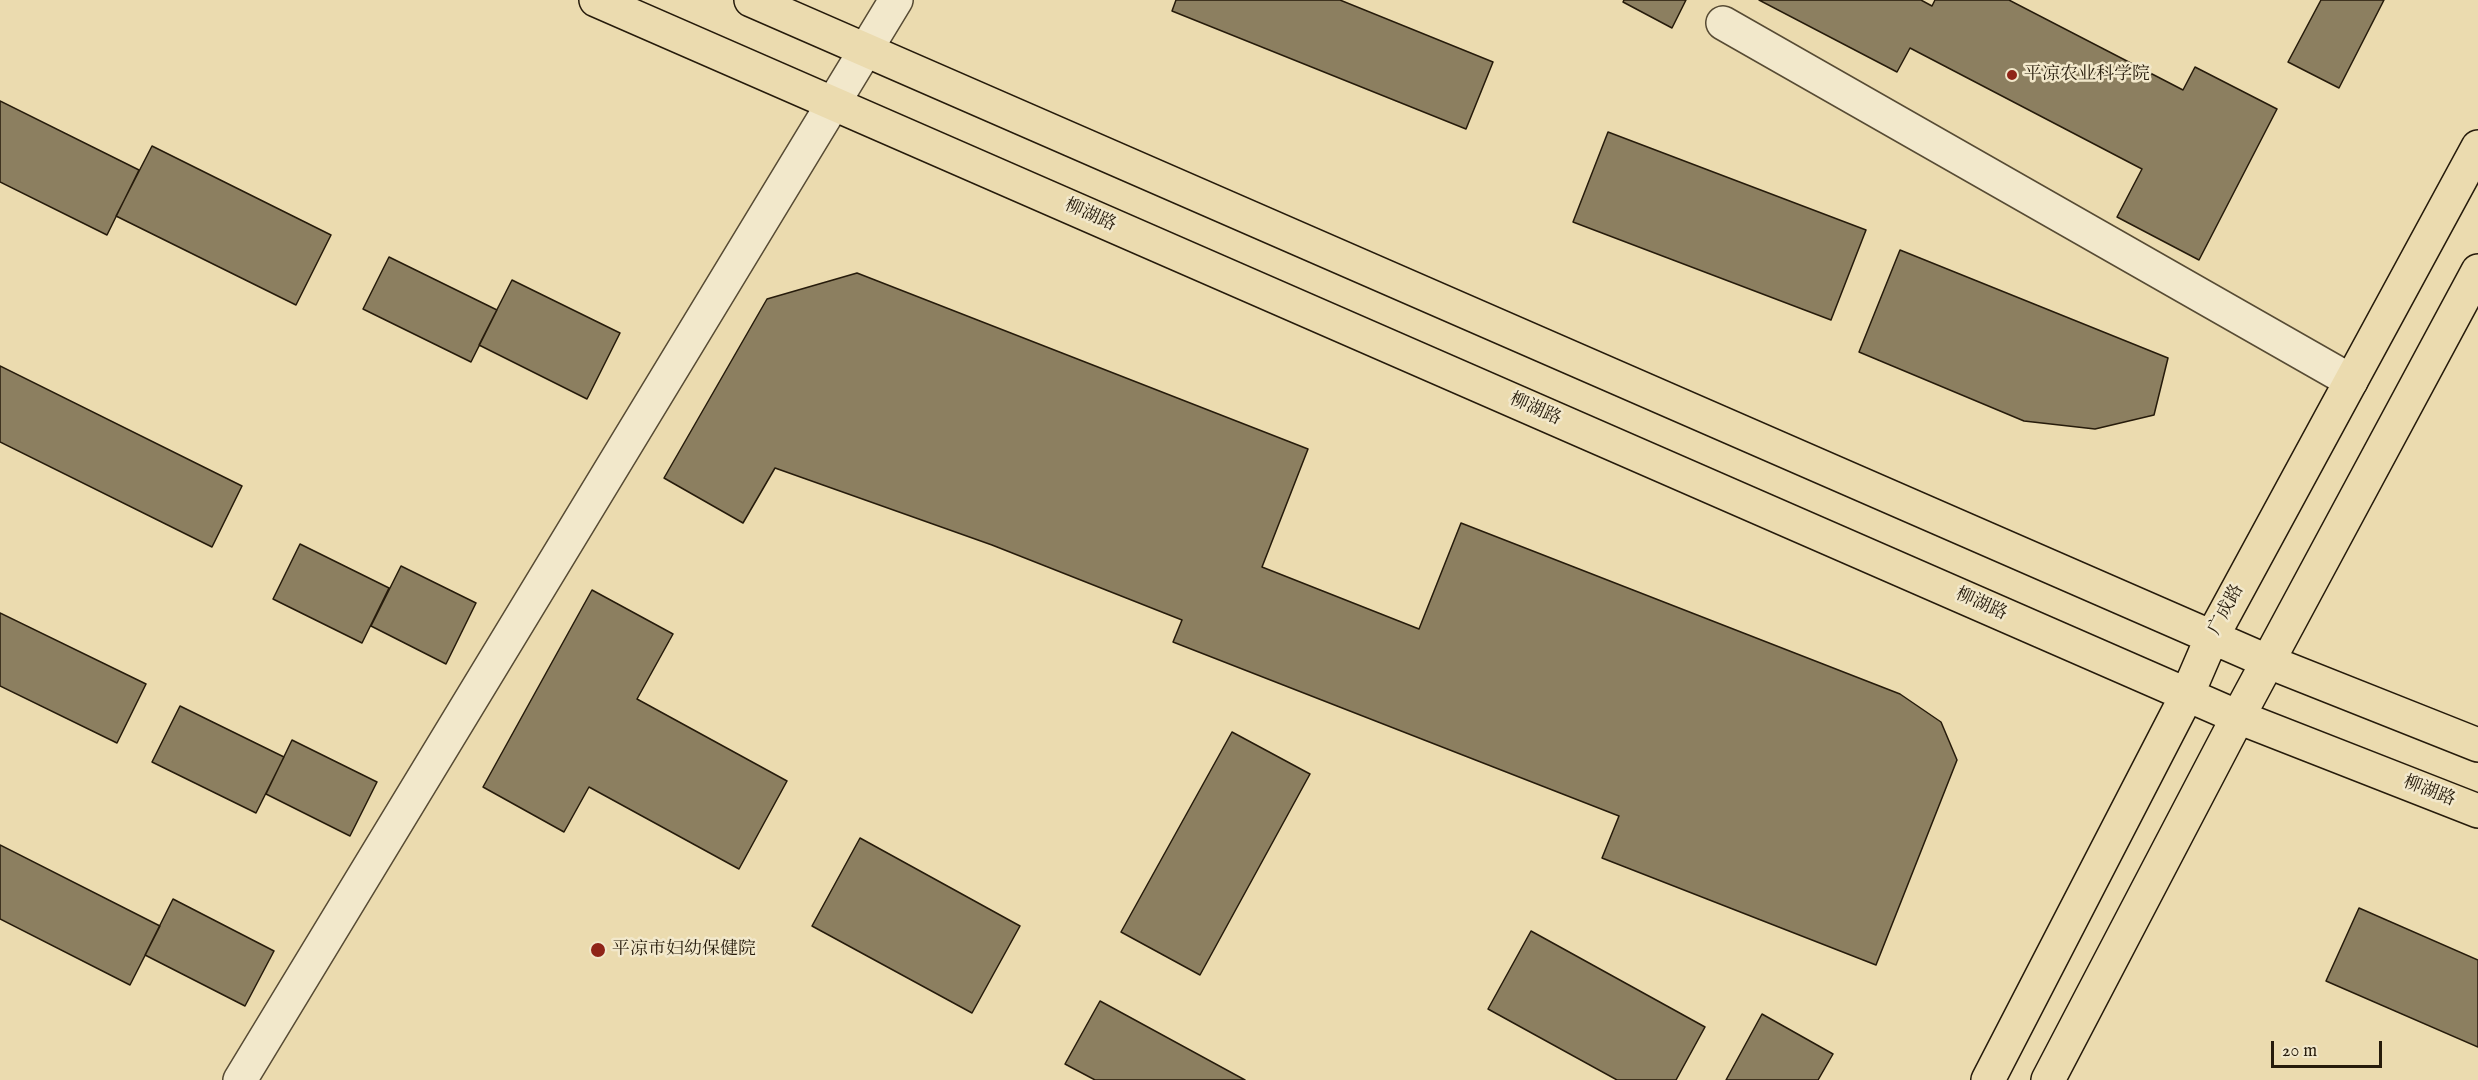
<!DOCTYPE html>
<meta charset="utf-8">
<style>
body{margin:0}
#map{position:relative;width:2478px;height:1080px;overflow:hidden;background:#ebdbaf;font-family:"IM FELL English",serif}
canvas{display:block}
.scale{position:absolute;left:2271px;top:1041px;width:111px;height:27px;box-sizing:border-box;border:3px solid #261b0b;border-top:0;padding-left:8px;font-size:18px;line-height:21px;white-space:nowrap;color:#261b0b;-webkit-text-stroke:4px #f2e8cb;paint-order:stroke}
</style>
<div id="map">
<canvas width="2478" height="1080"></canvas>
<div class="scale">20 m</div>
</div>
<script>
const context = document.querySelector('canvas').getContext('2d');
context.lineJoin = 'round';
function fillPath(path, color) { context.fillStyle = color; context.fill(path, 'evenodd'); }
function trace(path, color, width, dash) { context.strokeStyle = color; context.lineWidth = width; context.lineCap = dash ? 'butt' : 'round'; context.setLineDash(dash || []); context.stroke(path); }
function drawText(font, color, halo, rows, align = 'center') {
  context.font = font + ' "IM FELL English","Noto Serif SC",serif'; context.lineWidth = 5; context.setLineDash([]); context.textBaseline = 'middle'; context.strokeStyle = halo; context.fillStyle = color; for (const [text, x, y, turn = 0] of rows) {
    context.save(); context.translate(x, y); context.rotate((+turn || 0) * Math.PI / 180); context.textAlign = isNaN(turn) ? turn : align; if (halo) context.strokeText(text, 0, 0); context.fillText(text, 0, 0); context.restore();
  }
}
const building = new Path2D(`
 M1176 0H1340L1493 62 1466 129 1172 11Z
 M1624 0H1686L1672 28 1623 2Z
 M1759 0H1921L1932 6 1935 0H2009L2183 90 2195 67 2277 109 2199 260 2117 217 2142 169 1910 48 1897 72Z
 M2321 0H2384L2339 88 2288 62Z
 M0 101 139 170 107 235 0 182Z
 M1608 132 1866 230 1831 320 1573 222Z
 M152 146 331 235 296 305 116 216Z
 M1900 250 2168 358 2154 415 2095 429 2024 421 1859 352Z
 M389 257 497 310 471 362 363 309Z
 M857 273 1308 449 1262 567 1419 629 1461 523 1900 694 1941 722 1957 760 1876 965 1602 858 1619 816 1173 642 1182 620 992 545 775 468 743 523 664 478 767 299Z
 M512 280 620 333 587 399 479 345Z
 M0 366 242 486 212 547 0 442Z
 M300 544 389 588 362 643 273 599Z
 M401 566 476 603 446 664 371 626Z
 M592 590 673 634 637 699 787 781 739 869 589 787 564 832 483 787Z
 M0 613 146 684 117 743 0 686Z
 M180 706 284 757 256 813 152 762Z
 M1232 732 1310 774 1200 975 1121 932Z
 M292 740 377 782 350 836 266 794Z
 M860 838 1020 926 972 1013 812 926Z
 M0 845 160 926 130 985 0 919Z
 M173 899 274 951 245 1006 145 955Z
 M2359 908 2478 960V1047L2326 981Z
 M1531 931 1705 1027 1676 1080H1617L1488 1009Z
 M1100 1001 1245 1080H1095L1065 1064Z
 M1762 1014 1833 1054 1818 1080H1726Z`);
const minor = new Path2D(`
 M1723 23 2351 381
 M240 1080 896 0`);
const major = new Path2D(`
 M596 0 2238 717 2478 811
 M751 0 2269 662 2478 745
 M1988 1080 2187 695 2212 637 2478 147
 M2048 1080 2238 717 2478 271`);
const markers = [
 [2012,75,6,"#8f2418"],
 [598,950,8,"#8f2418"]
];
const poiNames = [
 ["平凉农业科学院",2024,75],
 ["平凉市妇幼保健院",612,950]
];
const streetNames = [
 ["柳湖路",1090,216,24],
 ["柳湖路",1535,410,24],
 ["柳湖路",1981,605,24],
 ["广成路",2227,610,-62],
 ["柳湖路",2429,792,21]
];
fillPath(building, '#8c7f60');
trace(building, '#261b0b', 1.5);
trace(minor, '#574b34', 36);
trace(major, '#261b0b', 36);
trace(minor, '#f2e8cb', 33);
trace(major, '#ebdbaf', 33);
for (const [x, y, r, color] of markers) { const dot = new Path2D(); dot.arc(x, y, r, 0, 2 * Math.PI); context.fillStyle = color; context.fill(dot); trace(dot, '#f2e8cb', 2); }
drawText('18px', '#261b0b', '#f2e8cb', poiNames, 'left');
drawText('18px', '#261b0b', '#f2e8cb', streetNames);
</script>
